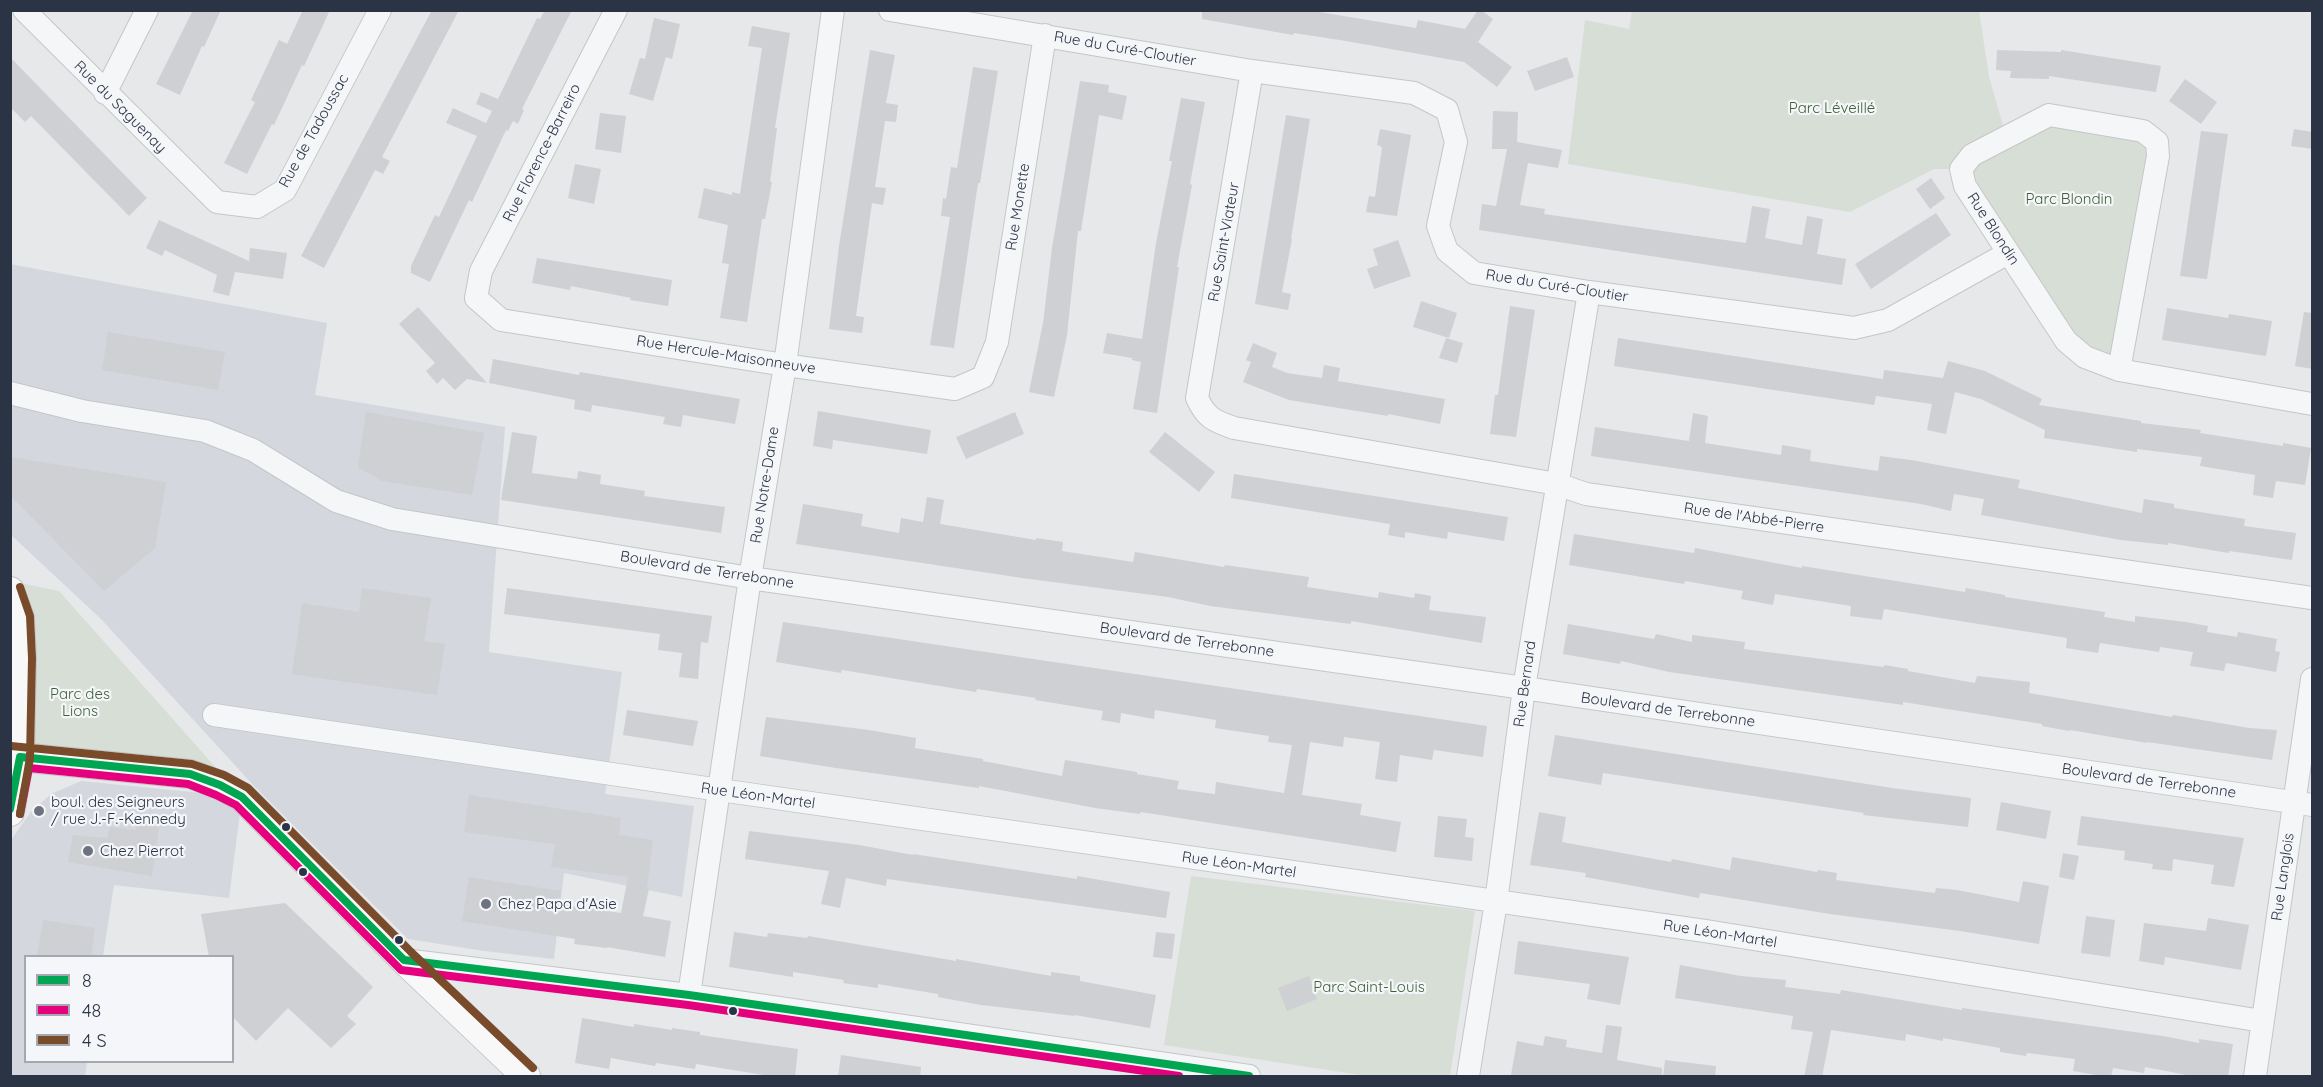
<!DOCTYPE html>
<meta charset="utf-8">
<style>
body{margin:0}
#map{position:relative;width:2323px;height:1087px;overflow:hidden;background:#e6e8ea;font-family:Quicksand,sans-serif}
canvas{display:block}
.frame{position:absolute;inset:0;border:12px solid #2b3445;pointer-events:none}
.legend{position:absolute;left:24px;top:955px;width:210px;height:108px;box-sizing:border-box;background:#f4f6f9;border:2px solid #a4a8b1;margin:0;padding:8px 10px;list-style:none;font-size:18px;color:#2b3445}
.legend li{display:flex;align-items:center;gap:12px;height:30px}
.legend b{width:30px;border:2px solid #a4a8b1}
</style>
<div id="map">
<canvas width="2323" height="1087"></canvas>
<div class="frame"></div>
<ul class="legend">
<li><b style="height:8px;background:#00a651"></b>8</li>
<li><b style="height:8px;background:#e5007d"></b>48</li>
<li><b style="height:8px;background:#7a4b2a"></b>4 S</li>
</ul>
</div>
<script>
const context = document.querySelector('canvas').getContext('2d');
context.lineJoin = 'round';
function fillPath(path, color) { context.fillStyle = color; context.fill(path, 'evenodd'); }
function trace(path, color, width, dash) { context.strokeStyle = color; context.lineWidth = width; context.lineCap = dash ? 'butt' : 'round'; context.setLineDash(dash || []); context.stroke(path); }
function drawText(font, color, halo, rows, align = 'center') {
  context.font = font + ' Quicksand,sans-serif'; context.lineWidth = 4.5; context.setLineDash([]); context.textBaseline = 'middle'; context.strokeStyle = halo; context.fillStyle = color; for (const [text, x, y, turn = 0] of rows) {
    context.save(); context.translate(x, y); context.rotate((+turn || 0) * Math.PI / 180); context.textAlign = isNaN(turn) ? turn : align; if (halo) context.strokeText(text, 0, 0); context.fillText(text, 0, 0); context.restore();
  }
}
const built = new Path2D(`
 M10 264 327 323 315 395 505 427 489 652 622 672 605 794 694 806 682 897 564 873 554 959 484 951 408 939 254 786 101 619 11 535Z
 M81 781 242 797 229 898 114 885 103 956H26V1062H87L85 1076H11V840L30 813 51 794Z`);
const green = new Path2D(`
 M1632 10 1979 11 1989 77 2006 136 2049 115 2157 142 2119 370 2085 357 1961 169H1934L1850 212 1568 164 1585 20 1629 29Z
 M10 581 59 591 242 797 20 757Z
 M1191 876 1475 911 1450 1076H1367L1164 1045Z`);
const building = new Path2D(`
 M193 10H221L204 47 202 46 180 95 156 84Z
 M303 10H330L304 66 302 65 274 125 272 124 247 174 224 163 255 102 251 100 279 40 287 44Z
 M432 10H459L382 157 390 161 383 174 375 170 324 268 301 256Z
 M545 10H572L522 109 524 110 518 124 513 121 508 131 506 130 472 202 469 200 430 282 411 273V266L435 215 439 217 477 136 446 123 453 108 486 123 492 111 476 104 481 92 498 99 537 18 540 19Z
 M1202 10H1307L1416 28 1418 20 1465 29 1478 10H1481L1493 19 1478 42 1512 67 1497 87 1464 62 1346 41 1294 33 1293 35 1202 19Z
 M654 18 680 24 672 59 666 57 653 101 629 94 640 58 645 59Z
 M752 26 790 33 775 128H777L770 182H772L765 219H762L747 322 720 318 729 264 722 263 728 225 698 218 704 188 732 195V192L740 194 762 48 748 46Z
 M870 50 895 55 886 103 898 105 896 122 885 121 875 187 886 188 883 205 872 203 856 316 864 317 862 333 829 329 839 246Z
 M1997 50 2061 52V50L2161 66 2156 92 2049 76V79L2010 78 2011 71 1996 70Z
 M10 57 147 198 129 216 31 116 25 122 10 107Z
 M1567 57 1574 77 1535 91 1527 71Z
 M973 67 998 71 980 183H978L954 348 930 345 950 217 941 216 943 198 946 199 951 167 957 168Z
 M2185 79 2217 102 2201 124 2169 101Z
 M1080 81 1109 85 1108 92 1127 96 1122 120 1099 115 1081 231H1078L1067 335 1054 397 1029 392 1043 323 1052 248Z
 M1181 98 1205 102 1190 184 1192 185 1177 267H1179L1157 413 1133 409 1141 362 1132 360V358L1103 353 1107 333 1142 339 1156 243 1172 161H1169Z
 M1493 111 1518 112 1517 142 1562 150 1558 168 1528 163 1520 205 1545 209 1544 214 1746 243 1752 206 1770 209 1765 238 1802 245 1807 216 1823 219 1817 254 1846 259 1842 285 1479 230 1482 204 1496 206 1507 149H1492Z
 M600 113 626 116 621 153 595 149Z
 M1286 115 1310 119 1291 239H1292L1282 292 1291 294 1288 310 1255 304Z
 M1380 129 1411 135 1397 216 1366 212 1369 196 1375 197 1382 147 1377 145Z
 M2294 129 2313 132V149L2291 146Z
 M2201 131 2228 134 2207 279 2180 276Z
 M575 164 601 169 594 204 568 198Z
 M1931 178 1945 198 1930 209 1916 189Z
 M1936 213 1951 235 1871 289 1855 264Z
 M159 220 249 261 250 248 287 253 283 279 235 272 229 296 213 292 217 275 165 250 162 256 146 248Z
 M1398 240 1411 276 1374 289 1367 269 1378 265 1373 249Z
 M537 258 672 280 668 306 630 300 631 298 571 286 570 290 532 283Z
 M1421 301 1457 313 1449 338 1413 327Z
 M1510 306 1535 310 1516 437 1490 434 1495 395H1498Z
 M418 307 487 383 467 379 455 390 443 378 437 384 426 371 435 363 399 324Z
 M2167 308 2228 318 2229 314 2272 321 2266 356 2162 340Z
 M2304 312 2313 313V369L2295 366Z
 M108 332 225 352 218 390 102 370Z
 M1446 338 1463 343 1457 363 1439 358Z
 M1618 338 1883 379 1884 370 1943 378 1948 361 1985 371 2042 399 2039 405 2141 421V423L2201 430 2200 433 2283 446V443L2311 448 2305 485 2276 481 2273 498 2253 495 2255 475 2200 466 2202 457 2137 449V452L2044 438 2045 430 1981 399 1955 392 1946 434 1927 430 1932 404 1876 396 1874 405 1614 366Z
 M1253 343 1277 353 1272 367 1287 373 1322 378 1324 365 1340 368 1338 381 1445 399 1440 424 1388 414V416L1289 400 1243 382 1251 362 1246 360Z
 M493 359 579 375 580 372 740 399 735 424 683 415 681 427 663 424 665 417 592 405 591 412 574 409 575 400 489 383Z
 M818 411 931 430 927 454 833 440 832 449 813 446Z
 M366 412 484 433 472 495 382 481 358 467Z
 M1015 412 1024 434 966 459 956 437Z
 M1693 413 1708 416 1705 443 1781 455 1782 445 1811 450 1810 461 1878 471 1880 456 1911 460 2020 480 2018 488 2142 513 2144 499 2174 504V508L2245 519 2244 526 2296 533 2292 560 2229 551V553L2168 543V545L2121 540 1981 515 1984 499 1954 494 1951 511 1921 504 1591 456 1595 427 1689 441Z
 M512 432 537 436 532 473 577 479 578 471 601 475 600 484 645 491 644 496 725 507 721 533 501 500Z
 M1165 432 1215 472 1199 492 1149 452Z
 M10 457 166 482 155 548 104 591 10 495Z
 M1234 474 1508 517 1504 541 1448 532 1447 539 1405 532V538L1388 535 1390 524 1231 498Z
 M927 497 944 500 940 524 1036 540V538L1063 542 1062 551 1133 562 1135 552 1224 567 1225 565 1309 577 1307 587 1378 598 1379 592 1414 598 1415 593 1431 596 1429 610 1486 617 1482 643 1351 621V624L1210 606 1168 597 1022 578 796 544 803 504 863 514 861 526 899 533 901 518 923 522Z
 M1574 534 1694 553 1695 548 1802 568V566L1965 592 1966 588 2005 595V597L2105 612 2104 617 2135 622V616L2186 622 2208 626 2207 632 2237 637 2238 632 2277 639 2275 651 2280 652 2276 672 2226 663 2224 671 2190 666 2193 652 2160 647 2159 652 2100 643 2098 653 2066 648 2067 638 1884 609 1882 620 1850 616 1851 606 1775 594 1773 605 1741 599 1743 591 1685 581 1684 584 1569 565Z
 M362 588 431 598 424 641 445 644 437 695 292 674 302 603 359 612Z
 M507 588 712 616 708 643 701 642 698 679 679 677 682 653 658 650 660 634 504 614Z
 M783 622 1487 726 1483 757 1434 750 1432 760 1400 755 1397 782 1375 779 1380 742 1344 737 1343 747 1310 742 1302 795 1362 804 1360 815 1401 822 1396 852 1141 812 1140 814 1095 808 979 786V788L836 768 760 756 766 717 869 730 916 738 915 748 983 759V761L1062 776 1065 760 1137 772V774L1179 781 1177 789 1215 794 1216 782 1284 793 1292 745 1268 742 1269 736 1215 728 1216 720 1155 710 1154 719 1121 713 1120 723 1101 720 1103 711 1035 700 1036 698 977 689 976 692 842 670 841 673 776 662Z
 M1568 624 1654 639 1656 634 1692 642V635L1745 642 1744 649 1884 667V665L1908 669V671L1975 683 1977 676 2030 682 2029 693 2172 717 2173 715 2249 728 2277 730 2272 760 2147 742V743L2070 730 2069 731 2042 726V724L1903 702V705L1669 672 1621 661 1620 664 1563 654Z
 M627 710 698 721 693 746 623 735Z
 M1555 735 1892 788 1971 798 1968 827 1863 815 1864 813 1603 773 1601 785 1548 776Z
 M469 795 621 818 619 835 653 840 647 888 649 889 643 916 671 921 665 957 607 947V948L574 944 575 939 462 921 469 877 561 891 559 904 621 913 628 877 551 867 555 844 464 832Z
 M2001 802 2051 811 2046 839 1996 830Z
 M1539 812 1566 817 1562 842 1671 862 1672 859 1730 870 1732 857 1817 872 1818 870 1837 873 1836 880 1935 893 1936 888 1957 890 2019 902 2023 881 2049 886 2039 944 1960 931 1830 914 1700 893 1699 898 1585 877 1586 873 1530 865Z
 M1438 816 1467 819 1465 837 1474 838 1472 861 1434 857Z
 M2081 816 2244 838 2234 887 2211 884 2214 865 2173 859 2172 871 2152 869 2153 864 2124 860 2125 851 2077 845Z
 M137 823 159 827 152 876 68 862 73 835 107 838 110 827 136 830Z
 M749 831 859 845 913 855V854L1077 879V876L1170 892 1166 918 887 879 886 886 846 878 840 908 821 904 829 871 745 859Z
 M2063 853 2079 856 2074 880 2059 877Z
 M285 903 373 987 347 1016 356 1024 331 1048 288 1008 256 1041 232 1016V957H209L201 914Z
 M2086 916 2115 920 2110 957 2081 953Z
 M2208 918 2249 925 2241 970 2165 957 2164 965 2139 961 2144 923 2206 931Z
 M43 920 95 928 91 957H37Z
 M734 932 767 937 768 933 807 938 808 936 956 961V959L1051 976V972L1080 976V981L1156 995 1150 1028 1075 1015V1016L981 1005 938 997V994L878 984V988L843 983 844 980 793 972V977L729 967Z
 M1156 932 1175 934 1172 959 1153 957Z
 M1518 941 1629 957 1620 1005 1587 999 1590 984 1514 974Z
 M1680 965 1741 976 1786 980 1785 987 1840 994 1841 990 1962 1010V1008L2163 1036 2199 1043V1039L2233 1044 2228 1077H2197L2145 1067 2144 1073 2113 1068 2111 1077H2108L2073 1071 2075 1059 2027 1053 2026 1056 2000 1052V1048L1943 1038V1041L1906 1034 1905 1041 1831 1030 1822 1077H1804L1813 1032 1791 1029 1793 1016 1675 998Z
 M1309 976 1317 999 1287 1011 1278 988Z
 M582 1018 634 1027V1024L672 1030V1028L700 1032V1035L798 1049 795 1077H776L696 1064 695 1069 656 1063 655 1066 611 1058 609 1069 575 1063Z
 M1606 1025 1622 1027 1617 1060 1662 1068V1077L1511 1075 1517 1041 1543 1046 1545 1036 1567 1040 1566 1047 1602 1053Z
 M841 1055 921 1067 920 1077H838Z
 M1665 1060 1716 1066 1715 1077H1663Z`);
const minor = new Path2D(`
 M24 10 217 202 257 207 285 190 380 10
 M616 10 481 271 476 298 501 320 785 365 955 389 983 377 997 342 1045 35
 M890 10 1252 71 1414 93 1447 110 1456 142 1438 226 1447 251 1474 273 1589 292 1854 328 1888 320 2008 253
 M1252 71 1197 398C1206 418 1214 421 1234 428L1557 484 1586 494 2312 598
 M105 93 147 10
 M2119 370 2158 156 2157 142 2143 131 2049 115 1972 155 1961 169 1965 186 2066 341 2085 357 2119 370 2312 404
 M10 393 82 411 205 431 253 450 336 501 392 519 750 578 1524 688 2312 805
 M214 715 720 790 1705 931 2262 1021
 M404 960 689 995 1249 1076
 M689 995 750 578 785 365 833 10
 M1468 1076 1496 902 1524 688 1589 292
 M2255 1076 2312 679`);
const major = new Path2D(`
 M10 591 20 618 22 658 20 757 10 812
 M10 756 190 774 220 785 242 797 404 960 526 1076`);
const bus1 = new Path2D(`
 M10 809 20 757 190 774 220 785 242 797 404 960 689 995 1249 1076`);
const bus2 = new Path2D(`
 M20 814 29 768 188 784 216 795 236 805 401 970 688 1005 1179 1076`);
const bus3 = new Path2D(`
 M20 587 30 616 32 658 30 758 20 814
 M11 746 192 764 224 775 248 788 411 952 533 1068`);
const markers = [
 [39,811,6,"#6c737f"],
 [286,827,5,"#2b3445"],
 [88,851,6,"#6c737f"],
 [303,872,5,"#2b3445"],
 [486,904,6,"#6c737f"],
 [399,940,5,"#2b3445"],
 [733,1011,5,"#2b3445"]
];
const streetNames = [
 ["Rue du Curé-Cloutier",1125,49,10],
 ["Rue du Saguenay",120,107,45],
 ["Rue de Tadoussac",314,131,-61],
 ["Rue Florence-Barreiro",542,153,-63],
 ["Rue Monette",1018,207,-81],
 ["Rue Blondin",1993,229,57],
 ["Rue Saint-Viateur",1224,242,-80],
 ["Rue du Curé-Cloutier",1557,286,9],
 ["Rue Hercule-Maisonneuve",726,355,9],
 ["Rue Notre-Dame",765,485,-81],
 ["Rue de l'Abbé-Pierre",1754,518,8],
 ["Boulevard de Terrebonne",707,570,9],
 ["Boulevard de Terrebonne",1187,640,8],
 ["Rue Bernard",1525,684,-82],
 ["Boulevard de Terrebonne",1668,710,8],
 ["Boulevard de Terrebonne",2149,781,8],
 ["Rue Léon-Martel",758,796,8],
 ["Rue Léon-Martel",1239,865,8],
 ["Rue Langlois",2283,877,-82],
 ["Rue Léon-Martel",1720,934,9]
];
const parkNames = [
 ["Parc Léveillé",1832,108],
 ["Parc Blondin",2069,199],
 ["Parc des",80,694],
 ["Lions",80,711],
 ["Parc Saint-Louis",1369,987]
];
const poiNames = [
 ["boul. des Seigneurs",51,802],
 ["/ rue J.-F.-Kennedy",51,819],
 ["Chez Pierrot",100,851],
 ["Chez Papa d'Asie",498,904]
];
fillPath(built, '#d4d7dd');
fillPath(green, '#d6ded6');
fillPath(building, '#ced0d3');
trace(minor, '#c4c6c8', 24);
trace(major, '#c2c5c8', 30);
trace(minor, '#f5f6f7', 22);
trace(major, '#f8f8f8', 28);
trace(bus1, '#00a651', 8);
trace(bus2, '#e5007d', 8);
trace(bus3, '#7a4b2a', 8);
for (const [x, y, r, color] of markers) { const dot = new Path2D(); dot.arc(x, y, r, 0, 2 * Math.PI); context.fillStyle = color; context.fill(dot); trace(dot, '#f4f6f9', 2); }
drawText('15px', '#2b3445', '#f4f6f9', streetNames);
drawText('15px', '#3f6138', '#f4f6f9', parkNames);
drawText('15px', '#2b3445', '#f4f6f9', poiNames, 'left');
</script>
